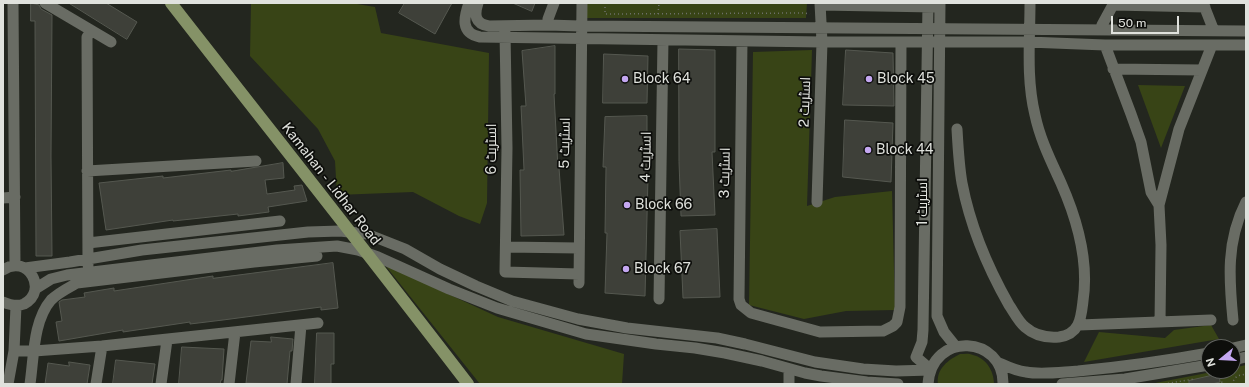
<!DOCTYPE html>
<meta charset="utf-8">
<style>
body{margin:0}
#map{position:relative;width:1249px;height:387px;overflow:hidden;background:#23261f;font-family:"Public Sans",sans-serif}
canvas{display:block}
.frame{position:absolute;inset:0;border:4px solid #e0e2dd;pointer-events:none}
.north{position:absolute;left:1201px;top:339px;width:40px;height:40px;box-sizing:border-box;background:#0d0e0b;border:1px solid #61635f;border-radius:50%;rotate:252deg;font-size:11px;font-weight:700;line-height:16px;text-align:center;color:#e0e2dd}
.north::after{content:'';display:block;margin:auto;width:14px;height:18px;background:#c4a7f1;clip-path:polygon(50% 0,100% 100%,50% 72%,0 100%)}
.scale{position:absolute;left:1111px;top:16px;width:68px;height:18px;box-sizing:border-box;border:2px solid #e0e2dd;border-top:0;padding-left:5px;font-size:12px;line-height:14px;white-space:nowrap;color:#e0e2dd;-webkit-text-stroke:3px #0d0e0b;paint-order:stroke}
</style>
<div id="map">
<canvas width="1249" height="387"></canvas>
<div class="frame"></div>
<div class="north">N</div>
<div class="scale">50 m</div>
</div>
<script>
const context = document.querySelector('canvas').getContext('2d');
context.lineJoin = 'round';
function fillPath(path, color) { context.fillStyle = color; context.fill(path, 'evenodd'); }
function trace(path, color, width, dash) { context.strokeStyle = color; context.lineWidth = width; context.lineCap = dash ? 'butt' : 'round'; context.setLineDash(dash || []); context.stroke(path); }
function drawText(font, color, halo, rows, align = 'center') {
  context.font = font + ' "Public Sans",Cairo,sans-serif'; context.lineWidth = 3.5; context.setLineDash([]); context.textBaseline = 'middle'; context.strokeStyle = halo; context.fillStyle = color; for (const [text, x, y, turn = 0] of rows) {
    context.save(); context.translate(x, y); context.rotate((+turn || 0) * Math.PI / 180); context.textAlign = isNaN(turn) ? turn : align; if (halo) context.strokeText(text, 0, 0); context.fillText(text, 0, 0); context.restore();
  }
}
const green = new Path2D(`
 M251 3H351L375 7 381 33 489 53 487 203 480 224 459 216 413 192 337 195 335 161 318 129 250 56Z
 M586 3H807L806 18H585Z
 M812 50 807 206 835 197 892 191 895 310 846 311 804 319 749 305 753 52Z
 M1138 85 1185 86 1161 148Z
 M385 265 498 317 624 354 622 384H480Z
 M1211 325 1219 339 1084 362 1099 332 1165 338 1174 330Z
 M960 354C964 354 969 353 973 355 986 358 994 371 994 384H938C936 369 948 360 960 354Z
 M1246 365V384H1150L1217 371H1233V368Z`);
const building = new Path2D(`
 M31 3 39 5 41 9 52 15 51 156 52 256H36L35 21H31Z
 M69 3H106L137 22 127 39Z
 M405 3H452L435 34 399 13Z
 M513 3H535L532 11Z
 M555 46V94H554L558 168H559L564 235 521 236 520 170H524L521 106H526L522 51Z
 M679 49 715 50V152H712L715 215 681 216 679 162Z
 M846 50 893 53 894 106 843 105Z
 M604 54 648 56 647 103H603Z
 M647 116V177H648L645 296 605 293 607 233H605L606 167H603L605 117Z
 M845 120 893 123 891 182 843 177Z
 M283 163 284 178 265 180 267 194 295 190 294 186 302 185 307 201 268 207 269 212 238 216V214L173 221V220L106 230 99 183 163 176V178L231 170V171Z
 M717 229 720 297 683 298 680 231Z
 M333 263 338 308 321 310V307L223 320 190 324V322L123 332V330L59 341 56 322 62 321 59 302 62 300 85 297 84 293 114 288V291L213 276V278Z
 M317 333H334V364H331V384H315Z
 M271 337 293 339 292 351H290L287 384 246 383 251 341 271 342Z
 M182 347 224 349 222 380H221L220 384H179Z
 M116 360 155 364 152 384H113Z
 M69 362 90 365 87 384H45L48 363 69 366Z
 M1219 374 1220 382 1212 384H1189V381Z`);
const path = new Path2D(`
 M605 3V14L804 13 810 14
 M658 14 659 3
 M1220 373 1230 371
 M1213 375 1220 373 1222 383
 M1164 384 1194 379
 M1216 384H1223
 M1231 384 1237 376 1246 374`);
const minor = new Path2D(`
 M13 3 15 265
 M45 3 111 42
 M469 3C464 17 460 33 480 37L822 42H1028L1105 45H1246
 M478 3C474 15 475 24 489 26L548 25 580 26 1246 31
 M928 3 923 330 922 342 916 357 931 370
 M940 3 937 316 944 332 956 347
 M1203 3 1214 31
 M820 5 935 7
 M1113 5 1205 7
 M548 25V19L554 3
 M1102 30V25L1114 3
 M505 32 507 148 505 272 579 274
 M742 41 739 299 741 305 751 313 820 332 883 331 893 326 897 322 900 307 901 42
 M1105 45 1131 114 1141 142 1151 192 1159 205
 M1113 69 1202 70
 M957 129C958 147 959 166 962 183 970 225 988 268 1009 305 1014 312 1018 321 1025 327 1034 335 1047 338 1059 337 1080 334 1081 318 1083 301 1089 261 1077 219 1061 183 1051 161 1040 139 1035 115 1026 78 1030 40 1030 3
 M87 171 256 161
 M3 198 15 197
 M817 202 822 42 820 3
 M88 243 280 221
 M506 247 579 248
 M88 265 87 37 91 31
 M25 268 70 262 142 250 308 232 340 231 367 234 405 249 440 269 476 286 512 301 578 319 627 328 717 338 745 344 815 362 863 369 896 371 931 370
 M3 270C28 253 49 291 24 304 17 307 10 305 3 302
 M579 283 582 3
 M35 289 51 279 67 275 277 250 337 246 358 250 378 257 449 289 497 308 586 334 656 344 695 348 725 353 762 361 805 373 821 376 867 382 898 384
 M659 299 663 40
 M1233 320C1229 279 1226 241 1246 202
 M1160 322 1161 245 1159 205 1179 129 1212 45
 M1079 325 1211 320
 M1233 348 1246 345
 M14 351H34L102 346 318 323
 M1233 360 1246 357
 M997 362C1006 366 1015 371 1026 372 1042 375 1061 372 1078 371 1122 367 1165 361 1209 353
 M8 384 14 351 16 306
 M30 384C34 357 33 321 51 300 58 293 68 288 77 283L254 262 317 256
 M96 384 102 346
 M161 384 167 340
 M229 384 235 332
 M296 384 301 325
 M789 384V369
 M928 384C932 330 1004 336 1003 384
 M1062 384 1125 379 1209 365`);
const major = new Path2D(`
 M171 3C270 130 370 256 468 384`);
const markers = [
 [625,79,4,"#c4a7f1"],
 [869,79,4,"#c4a7f1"],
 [868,150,4,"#c4a7f1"],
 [627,205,4,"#c4a7f1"],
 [626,269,4,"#c4a7f1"]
];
const poiNames = [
 ["Block 64",633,79],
 ["Block 45",877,79],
 ["Block 44",876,150],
 ["Block 66",635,205],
 ["Block 67",634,269]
];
const streetNames = [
 ["اسٹریٹ 2",805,102,-88],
 ["اسٹریٹ 5",565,143,-89],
 ["اسٹریٹ 6",492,149,-90],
 ["اسٹریٹ 4",646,157,-89],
 ["اسٹریٹ 3",725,173,-89],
 ["Kamahan - Lidhar Road",331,184,52],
 ["اسٹریٹ 1",923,202,-90]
];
fillPath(green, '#384416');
fillPath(building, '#3e4039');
trace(building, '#555850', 1);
trace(path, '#6e706a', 1.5, [1, 3]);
trace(minor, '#696c64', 11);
trace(major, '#859267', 12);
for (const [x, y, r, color] of markers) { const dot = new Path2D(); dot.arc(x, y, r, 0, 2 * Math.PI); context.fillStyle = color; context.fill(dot); trace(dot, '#0d0e0b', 1.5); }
drawText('14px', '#e0e2dd', '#0d0e0b', poiNames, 'left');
drawText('14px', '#e0e2dd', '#0d0e0b', streetNames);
</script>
